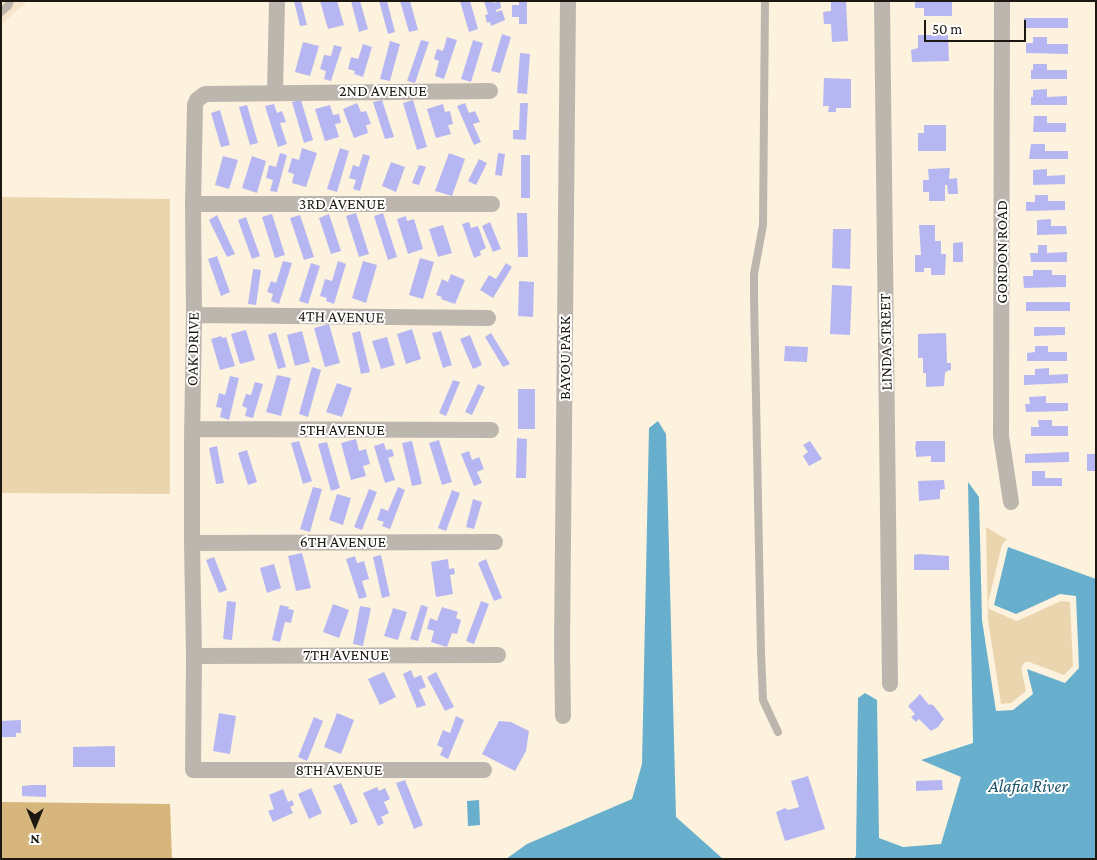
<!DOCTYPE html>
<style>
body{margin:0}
#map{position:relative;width:1097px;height:860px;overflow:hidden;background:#fdf2dd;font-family:"Crimson Pro",serif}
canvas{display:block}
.frame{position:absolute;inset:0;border:2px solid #1c1811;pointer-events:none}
.north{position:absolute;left:10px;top:800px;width:50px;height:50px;-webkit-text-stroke:4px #fff;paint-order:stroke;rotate:180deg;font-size:14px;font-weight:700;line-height:20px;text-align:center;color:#1c1811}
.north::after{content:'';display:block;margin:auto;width:18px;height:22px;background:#1c1811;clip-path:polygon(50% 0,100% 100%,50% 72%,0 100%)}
.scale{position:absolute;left:924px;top:20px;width:102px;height:22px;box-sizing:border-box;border:2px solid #1c1811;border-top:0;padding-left:6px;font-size:15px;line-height:18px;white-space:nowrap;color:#1c1811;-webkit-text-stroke:4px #fff;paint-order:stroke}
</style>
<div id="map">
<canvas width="1097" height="860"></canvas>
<div class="frame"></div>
<div class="north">N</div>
<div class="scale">50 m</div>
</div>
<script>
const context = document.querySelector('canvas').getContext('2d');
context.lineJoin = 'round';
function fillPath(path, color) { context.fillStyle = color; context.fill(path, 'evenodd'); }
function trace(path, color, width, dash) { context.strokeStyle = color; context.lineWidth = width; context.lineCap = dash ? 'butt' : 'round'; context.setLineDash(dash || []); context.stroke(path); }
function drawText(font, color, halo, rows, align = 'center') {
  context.font = font + ' "Crimson Pro",serif'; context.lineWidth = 4; context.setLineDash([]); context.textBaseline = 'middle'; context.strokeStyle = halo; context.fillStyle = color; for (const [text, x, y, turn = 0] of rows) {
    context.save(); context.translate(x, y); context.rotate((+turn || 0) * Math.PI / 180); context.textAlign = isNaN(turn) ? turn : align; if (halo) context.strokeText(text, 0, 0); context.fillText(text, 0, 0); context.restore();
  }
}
const built = new Path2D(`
 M1 1H28L1 25Z`);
const green = new Path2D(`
 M1 197 170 199V494L1 493Z
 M986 527 1008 540 1005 541 1002 545 988 603 989 609 1017 621 1061 601 1070 602 1073 666 1064 675 1029 662H1025L1021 668 1026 691 1011 703 1001 704 988 620Z`);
const forest = new Path2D(`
 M1 802 170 804 172 859H1Z`);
const water = new Path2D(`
 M658 421 666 434 676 817 723 859H506L527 844 632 799 642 764 649 428Z
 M968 482 979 497 982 620 996 711 1013 710 1033 694 1027 669 1065 683 1079 668 1076 596 1060 594 1016 614 994 605 1008 547 1096 579V859H854L856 856 858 698 865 693 877 700 879 838 903 847 941 844 961 777 921 760 973 743Z
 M479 800 480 825 468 826 467 801Z`);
const building = new Path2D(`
 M294 1H301L307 25 300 26Z
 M320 1H337L344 25 328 29Z
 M351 1H360L368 29 359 32Z
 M379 1H387L395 32 388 34Z
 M400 1H410L418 30 409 32Z
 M460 1H470L478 29 469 32Z
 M484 1H493L494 3 500 1 501 8 496 10V12L502 10 505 20 491 26 490 22 487 23 485 15 488 14Z
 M519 1H527V24H519V17H512V5H519Z
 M831 1H846L848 41 832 42 831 24H824L823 12 831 11Z
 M915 1H952V16H924V8H915Z
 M1024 18H1068V28H1024Z
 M502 34 511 37 500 73 491 71Z
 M918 35H948L949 61 912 62 911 50 918 48Z
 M447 37 457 40 444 79 435 76 439 61 434 59 437 49 443 51Z
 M1033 37H1047V44H1068V54L1026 53V43H1033Z
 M421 40 429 42 415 83 407 81Z
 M473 40 483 43 471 82 461 79Z
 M390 41 400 44 390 81 380 79Z
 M303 42 319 46 310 76 295 72Z
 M363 44 372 47 363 77 354 74 355 71 348 69 351 57 358 59Z
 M334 45 342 47 331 81 324 79 326 71 320 69 324 55 331 56Z
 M520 53 530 54 527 94 517 93Z
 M1033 64H1047V70H1067V79H1031V70H1033Z
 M824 78 851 79V108H836V112H828L829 106H823Z
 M1047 89V97L1067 96V105H1031V97H1033V90Z
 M301 100 313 140 304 143 292 102Z
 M382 100 394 137 385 139 373 102Z
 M413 100 427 147 417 150 403 103Z
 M357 103 361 112 366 111 371 124 366 125 368 133 354 138 343 109Z
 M465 103 469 113 475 111 480 122 473 124 481 142 474 145 457 106Z
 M521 103H528L526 140 513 139V130H519L520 104Z
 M274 104 277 113 282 111 286 122 280 123 287 144 278 147 265 106Z
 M443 104 445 112 450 111 453 124 448 125 451 134 436 138 427 109Z
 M247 105 258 143 250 145 239 107Z
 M330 105 333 115 339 114 341 123 335 124 339 137 325 141 315 109Z
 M220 110 230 145 221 147 211 113Z
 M1034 116H1047V123H1066V132H1033Z
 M924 125H946V151H918V133H924Z
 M1031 144H1045V151H1068V159H1029Z
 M302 148 317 153 306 187 292 183 294 174 288 172 292 158 299 160Z
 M340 148 349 151 337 192 327 189Z
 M280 153 287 155 277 192 270 191 273 180 266 178 269 165 276 167Z
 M449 153 465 159 452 196 435 191Z
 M498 153 505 154 502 176 495 175Z
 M363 154 370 156 360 191 353 189 356 180 349 178 353 165 359 167Z
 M521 155H530V198H521Z
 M223 156 238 160 229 189 215 185Z
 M252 156 266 161 257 193 242 188Z
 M479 159 487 163 476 185 468 181Z
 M391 162 405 167 396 192 382 186Z
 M419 165 426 167 419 185 412 183Z
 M950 168 949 179 957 178 958 194H948L947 185H945V201H929V192H923V180H929L928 169Z
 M1047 169V176L1065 175V184L1033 185V170Z
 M1035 195H1048V201H1065V210L1026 211V202H1035Z
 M356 213 369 254 359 257 346 216Z
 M383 213 397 257 388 260 374 216Z
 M517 213H527L528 257H518Z
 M272 214 285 255 275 258 262 217Z
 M329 214 341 251 331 254 319 218Z
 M217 215 235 254 227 257 209 220Z
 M300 215 314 257 304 260 290 218Z
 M406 216 407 221 414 219 423 249 408 254 397 219Z
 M246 217 260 256 252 259 238 220Z
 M1051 219V226H1066L1067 234 1037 235V220Z
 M469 222 471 228 478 226 486 248 480 251 481 255 474 258 462 224Z
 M490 222 501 249 493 252 482 226Z
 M443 225 452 253 438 257 429 229Z
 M919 225H935V241H941V254H946L945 275H931V268H924V272H915V255H921Z
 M833 229H851L850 269 832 268Z
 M963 242V262H953V243Z
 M1038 245H1047V253L1067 252V262H1031L1030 253H1038Z
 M217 256 230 292 221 296 208 259Z
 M420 258 434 262 423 299 409 295Z
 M283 261 292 263 279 304 271 301 273 294 267 292 271 281 276 283Z
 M338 261 346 264 334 304 326 301 327 298 320 296 325 279 332 281Z
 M363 261 377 265 366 303 352 298Z
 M311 263 320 266 308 304 299 301Z
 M506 263 512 267 493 298 480 290 489 275 496 279Z
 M253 269 261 270 256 305 248 304Z
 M1033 270H1052V275H1066V287L1024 288 1023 276H1033Z
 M451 274 465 280 455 304 441 299 442 297 436 295 442 279 448 282Z
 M519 281 534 282 533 317 518 316Z
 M832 285 852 286 850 335 830 334Z
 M1026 302H1070V311H1026Z
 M329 324 340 363 325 367 314 328Z
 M1034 327H1065V335L1034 336Z
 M412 329 421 359 406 364 397 334Z
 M246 330 255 360 240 364 231 334Z
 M302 331 310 362 295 366 287 335Z
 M360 331 370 372 361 374 352 333Z
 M441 331 452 365 443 368 432 333Z
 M276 332 286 367 278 369 268 335Z
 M491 333 510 364 503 367 485 337Z
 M946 333 947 363H951V370L947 371 945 373 944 386 926 387V373H923V358H918V334Z
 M470 335 482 365 473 369 460 339Z
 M221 336 222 338 226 337 235 366 220 370 211 339Z
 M387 337 395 365 381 369 372 341Z
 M785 346 808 347 807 362 784 361Z
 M1035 346H1048V352H1067V361H1027V353L1035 352Z
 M312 367 321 370 308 417 299 414Z
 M1049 368V375L1068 374V383L1024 385V375H1035V369Z
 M277 375 291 378 281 416 266 412Z
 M230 376 239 378 229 420 220 417 222 408 216 407 219 393 225 395Z
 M453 380 460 382 446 416 439 413Z
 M255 382 263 384 253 418 245 416 247 408 242 406 246 394 251 395Z
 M337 383 352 388 342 417 326 412Z
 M478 384 485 387 472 415 465 412Z
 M518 389H535V429H518Z
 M1046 396V403H1068V411L1026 412 1025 404H1030L1029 397Z
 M1038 420H1052V426H1068V436H1031V427H1039Z
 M517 438 527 439 526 478H516Z
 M356 439 359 451 366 449 370 464 363 466 366 476 351 480 341 443Z
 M439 440 452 482 442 485 429 443Z
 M299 441 312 481 303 484 291 443Z
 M412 441 422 484 412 486 402 443Z
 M810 441 822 459 809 466 803 456 808 452 803 445Z
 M916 441H945V462H931V456L916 457V450H915Z
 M327 442 340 488 331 491 318 444Z
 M384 443 386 450 392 449 394 456 388 458 395 480 385 483 374 446Z
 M217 446 224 483 216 484 209 448Z
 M247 450 257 482 248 485 238 453Z
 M469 451 472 460 479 457 484 469 477 472 482 483 474 486 461 454Z
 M1069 452V462L1025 463V454Z
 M1087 454H1096V471H1087Z
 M1032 471H1045V478H1062V486H1032Z
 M944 480 945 489 940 490V499L919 501 918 481Z
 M313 487 322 489 310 532 300 529Z
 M398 487 405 490 390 529 382 526 384 522 377 520 381 508 388 511Z
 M369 489 377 492 362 530 354 527Z
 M452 490 460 493 446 531 438 528Z
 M337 494 351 498 343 525 329 520Z
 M473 499 482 502 474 529 466 527Z
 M302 553 311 588 296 591 288 556Z
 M919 554 949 556V570H914V555Z
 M381 555 390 596 382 598 373 557Z
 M355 556 357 563 364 561 369 579 362 581 367 597 359 599 346 559Z
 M214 557 227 590 219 593 206 560Z
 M448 559 449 569 454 568 455 574 450 575 453 594 436 597 431 562Z
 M486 559 502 598 494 601 478 563Z
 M274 564 281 588 267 593 260 568Z
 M227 601 236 602 232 640 223 639Z
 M481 601 489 604 474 644 466 641Z
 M333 604 349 610 339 638 323 632Z
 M280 605 289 607 288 609 294 610 291 623 285 622 280 642 272 640Z
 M421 605 428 607 418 641 410 639Z
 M360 606 371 608 363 646 353 644Z
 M442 607 458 612 456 618 461 620 457 634 452 633 447 647 431 642 434 631 427 629 430 618 437 621Z
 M393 608 407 612 398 640 384 636Z
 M411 670 414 678 421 675 426 687 419 690 426 705 417 708 403 674Z
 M384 672 396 697 380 705 368 679Z
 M436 672 454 707 445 711 427 677Z
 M920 694 929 705 931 704 934 706 944 719 938 727 931 731 919 719 916 722 911 717 915 714 908 706Z
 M219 713 236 716 230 754 213 751Z
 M337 713 354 720 341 754 324 747Z
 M456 716 464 720 448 759 440 755 443 748 437 745 443 730 450 733Z
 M314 717 323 721 307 761 298 757Z
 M21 720V733H16V737H1V721Z
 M499 721 511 722 529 731 526 751 515 771 482 754Z
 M115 746V767H73V747Z
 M808 776 825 829 785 841 776 812 785 808 788 810 799 807 791 781Z
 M405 780 423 825 414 829 396 783Z
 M942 780 943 790 916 791V781Z
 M341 783 358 822 351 825 333 786Z
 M32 785H46V797L22 796V786Z
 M377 787 379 791 385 788 390 799 384 802 389 813 381 817 384 823 378 826 363 793Z
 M311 788 322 813 309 819 298 794Z
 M283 789 288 802 292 800 294 805 290 807 293 813 273 822 268 811 274 809 269 795Z`);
const lane = new Path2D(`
 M765 1 763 225 754 274V297L761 652 763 700 778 732
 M1 12 8 6 10 1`);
const street = new Path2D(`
 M882 1 890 684
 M1002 1 1001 436 1011 502
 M275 92 277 1
 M193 204H492
 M194 315 488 318
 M192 429 491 430
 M192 543 495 542
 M194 656 498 655
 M563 716 562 647 568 1
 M484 770H193L194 656 192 543V440L194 315 193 204 195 105 197 100 205 94 490 91`);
const streetNames = [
 ["2ND AVENUE",383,91],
 ["3RD AVENUE",342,204],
 ["GORDON ROAD",1002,252,-90],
 ["4TH AVENUE",341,317,1],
 ["LINDA STREET",886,342,-91],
 ["OAK DRIVE",193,349,-89],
 ["BAYOU PARK",565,358,-90],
 ["5TH AVENUE",342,430],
 ["6TH AVENUE",343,542],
 ["7TH AVENUE",346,655],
 ["8TH AVENUE",339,770]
];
const waterNames = [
 ["Alafia River",1028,786]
];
fillPath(built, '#f6e6cb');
fillPath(green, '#ead5af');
fillPath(forest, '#d6b67c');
fillPath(water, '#68afcd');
fillPath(building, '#b6b7f2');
trace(lane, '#bdb6ae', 8);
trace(street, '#bdb6ae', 16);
drawText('16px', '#1c1811', '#fff', streetNames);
drawText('italic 18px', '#195268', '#fff', waterNames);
</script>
